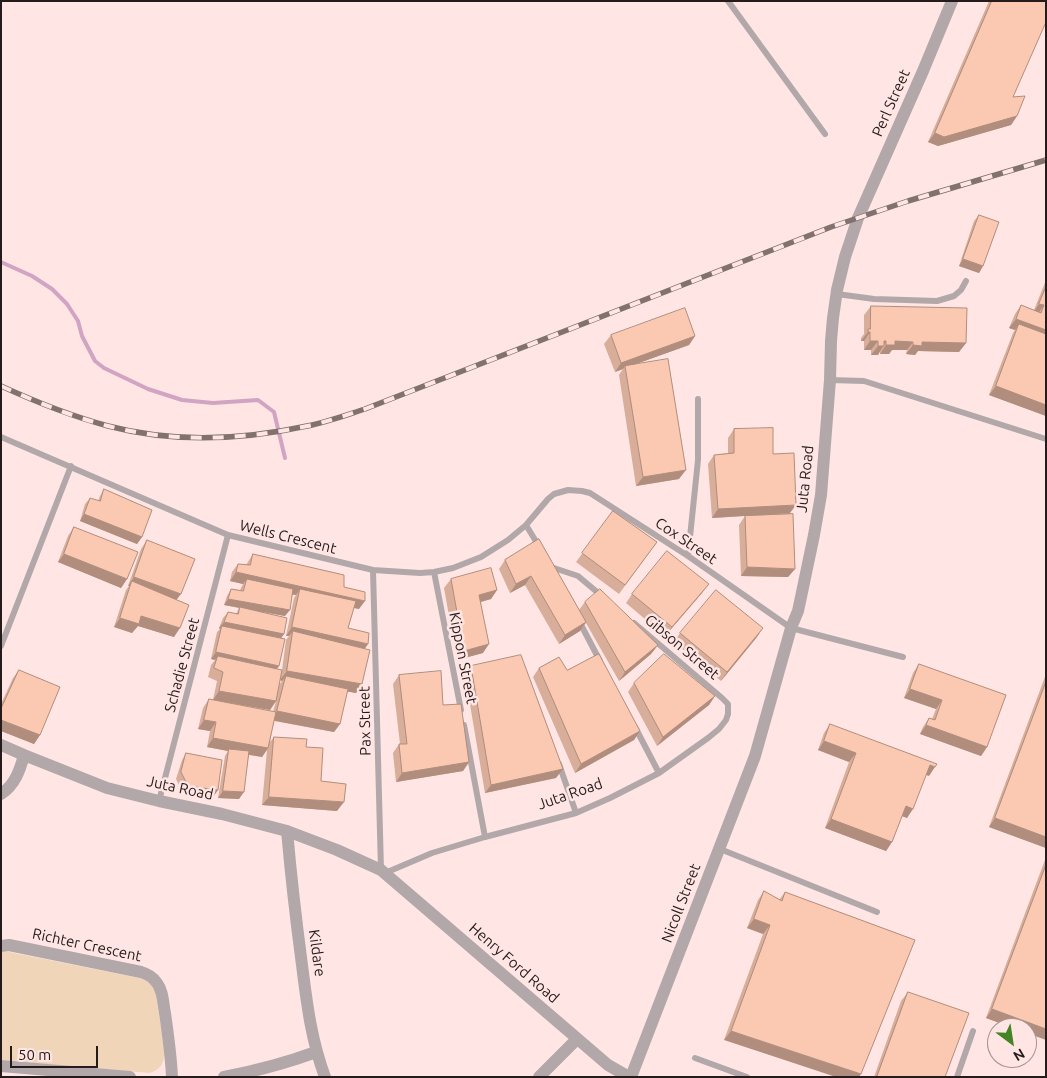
<!DOCTYPE html>
<style>
body{margin:0}
#map{position:relative;width:1047px;height:1078px;overflow:hidden;background:#ffe6e4;font-family:Ubuntu,sans-serif}
canvas{display:block}
.frame{position:absolute;inset:0;border:2px solid #241b1a;pointer-events:none}
.north{position:absolute;left:987px;top:1018px;width:50px;height:50px;box-sizing:border-box;background:#ffe6e4;border:1px solid #a79593;border-radius:50%;rotate:149deg;font-size:14px;font-weight:700;line-height:20px;text-align:center;color:#241b1a}
.north::after{content:'';display:block;margin:auto;width:18px;height:22px;background:#458424;clip-path:polygon(50% 0,100% 100%,50% 72%,0 100%)}
.scale{position:absolute;left:10px;top:1046px;width:88px;height:22px;box-sizing:border-box;border:2px solid #241b1a;border-top:0;padding-left:6px;font-size:15px;line-height:18px;white-space:nowrap;color:#241b1a;-webkit-text-stroke:4px #ffe6e4;paint-order:stroke}
</style>
<div id="map">
<canvas width="1047" height="1078"></canvas>
<div class="frame"></div>
<div class="north">N</div>
<div class="scale">50 m</div>
</div>
<script>
const context = document.querySelector('canvas').getContext('2d');
context.lineJoin = 'round';
function fillPath(path, color) { context.fillStyle = color; context.fill(path, 'evenodd'); }
function trace(path, color, width, dash) { context.strokeStyle = color; context.lineWidth = width; context.lineCap = dash ? 'butt' : 'round'; context.setLineDash(dash || []); context.stroke(path); }
function drawText(font, color, halo, rows, align = 'center') {
  context.font = font + ' Ubuntu,sans-serif'; context.lineWidth = 5; context.setLineDash([]); context.textBaseline = 'middle'; context.strokeStyle = halo; context.fillStyle = color; for (const [text, x, y, turn = 0] of rows) {
    context.save(); context.translate(x, y); context.rotate((+turn || 0) * Math.PI / 180); context.textAlign = isNaN(turn) ? turn : align; if (halo) context.strokeText(text, 0, 0); context.fillText(text, 0, 0); context.restore();
  }
}
const green = new Path2D(`
 M1 951 9 952 144 979C149 982 152 985 154 990 157 997 165 1050 164 1057 163 1066 158 1070 150 1073L1 1060Z`);
const stream = new Path2D(`
 M1 262 32 276 52 289 67 304 78 321 82 336 95 361 104 368 148 389 182 400 213 403 258 400 274 412 285 458`);
const service = new Path2D(`
 M728 1 825 134
 M837 294 874 299 937 301 954 296 961 290 966 281
 M830 380 864 381 1046 439
 M1 437 228 535 373 570 420 573 434 572 453 568 481 557 508 540 526 525 548 499 554 494 568 490 582 491 590 493 688 556 791 628 903 657
 M526 525 540 548
 M688 556 698 460V399
 M551 567 578 576 603 597
 M373 570 381 870
 M434 572 461 710
 M579 621 600 661
 M1 646 71 466
 M464 725 485 837
 M635 727 659 773
 M559 764 576 813
 M159 801 228 535
 M720 849 877 912
 M385 873 432 853 485 837 576 813 610 798 659 773 708 738 719 729 726 720 728 714V704L722 698 634 623
 M695 1058 747 1077
 M957 1077 973 1031`);
const minor = new Path2D(`
 M1 745 24 755 107 788 159 801 222 814 287 831 337 850 381 870 608 1065 629 1077
 M1 794C15 785 20 770 24 755
 M287 831C291 876 296 920 302 965 307 1004 311 1039 325 1077
 M1 946 9 945 141 972C148 974 153 977 157 983 163 991 163 1003 165 1013 168 1034 171 1055 172 1077
 M1 1066 130 1077
 M224 1077C256 1071 286 1063 316 1052
 M539 1077 577 1039
 M631 1077 755 756 791 628 798 611 801 597 814 535 821 495 830 380 831 341 833 318 837 290 845 257 858 218 923 71 952 1`);
const rail = new Path2D(`
 M1 386C36 402 71 416 108 426 173 443 242 440 307 426 327 422 346 415 365 409L831 227 908 201 1046 160`);
const wall = new Path2D(`
 M989 1H1046L1013 97 1017 116 1011 125 938 146 928 142Z
 M979 215 983 266 979 273 959 266 974 221Z
 M1046 280V416L989 395 1013 333 1015 330 1009 328 1015 314 1021 305 1034 310Z
 M871 306 966 343 959 352 918 351 915 355 906 354 907 350H892L889 354H880V351L878 355H871V350H864V341H861V338L864 334V315Z
 M611 335 695 336 689 345 636 364 679 479 636 486 619 375 623 369 615 372 604 344Z
 M734 429 773 454 790 513 795 569 788 577 741 576 739 525 745 516 712 518 708 464 714 455 728 453V438Z
 M104 489 142 537 137 544 80 521 85 504 90 498 98 501 100 496Z
 M613 511 657 542 619 594 576 562Z
 M74 527 127 579 121 588 58 562 68 536Z
 M539 539 579 610 585 602 658 645 651 654 619 681 586 623 580 631 559 644 525 585 510 593 499 569 505 560Z
 M147 540 177 600 174 637 138 626 132 633 114 627 126 590 129 586H128L141 549Z
 M253 554 344 587 359 609 354 608 348 628 365 649 362 684 356 693 347 691 340 724 334 732 274 721 270 742 274 737 306 747 321 781 337 811 262 805 267 750 262 757 249 755 239 799 218 798 225 756 228 751 207 747 210 731 198 729 203 708 209 699 273 712 276 701 270 710 213 700 217 681 208 677 211 665 215 660 211 659 217 632 220 629 219 628 223 618 228 612 236 614 239 608 224 605 227 596 231 589 240 590 243 584 230 581 232 572 238 564 246 565ZM292 595H296L294 598 286 636H289L286 640 282 670 277 669 281 638 284 634 263 612 285 616ZM282 670 280 680 282 681 279 685 276 697Z
 M451 579 497 590 491 599 481 602 483 653 457 660 444 588Z
 M702 593 665 636 626 603 632 594Z
 M680 633 757 637 721 681 674 642Z
 M919 664 987 747 981 756 920 734 923 727 929 718 932 719 936 709 904 698 913 673Z
 M471 666 556 778 485 793 465 675Z
 M539 668 640 731 634 740 575 773 533 677Z
 M19 670 40 735 34 744 1 731V704L13 678Z
 M1046 674V848L989 827Z
 M399 675 443 705 469 762 463 771 396 782 393 753 399 744H400L393 684Z
 M634 683 715 696 709 705 657 746 628 692Z
 M830 724 929 776 926 775 907 818 902 816 892 842 886 851 825 828 849 762 818 750 824 733Z
 M186 753 218 790 213 797 183 793 176 779 182 760Z
 M1046 857V1040L1027 1028H1013L986 1018Z
 M764 891 779 900 785 892 915 940 724 1040 763 934 747 928 758 900Z
 M908 992 945 1077H874L901 1001Z`);
const shadedWall = new Path2D(`
 M1017 116 1011 125 938 146 928 142 935 133Z
 M963 259 983 266 979 273 959 266Z
 M1039 304 1044 305 1038 314 1033 313Z
 M1016 319 1046 330V341L1019 324 1015 330 1009 328Z
 M868 332H870L864 341H861Z
 M695 336 689 345 625 368V366L623 369 615 372 621 363Z
 M870 341H878L871 350H864Z
 M884 341H886L878 355H871L878 346Z
 M895 341 913 342 907 350H892L889 354H880L886 345Z
 M922 342 966 343 959 352 918 351 915 355 906 354 913 345Z
 M996 386 1046 405V416L989 395Z
 M686 470 679 479 636 486 643 477Z
 M796 505 790 513 712 518 718 509Z
 M84 514 142 537 137 544 80 521Z
 M64 554 127 579 121 588 58 562Z
 M747 567 795 569 788 577 741 576Z
 M236 572 365 601 359 609 298 596 300 589 296 595 245 584 247 579 243 584 230 581Z
 M531 576 525 585 510 593 516 584Z
 M134 577 181 594 174 603 132 581 129 586H128Z
 M709 584 702 593 665 636 672 627Z
 M497 590 491 599 473 604 479 595Z
 M228 599 290 610 285 616 224 605Z
 M141 616 180 628 174 637 138 626 132 633 114 627 120 618Z
 M224 622 284 634 279 641 222 626 220 629 219 628Z
 M586 622 580 631 559 644 565 635Z
 M292 627 368 644 362 653 293 631 289 636H286Z
 M763 628 757 637 721 681 727 672Z
 M489 644 483 653 457 660 464 651Z
 M658 645 651 654 619 681 625 672Z
 M216 652 279 666 274 673 218 656 215 660 211 659Z
 M287 671 362 684 356 693 284 681 286 676 282 681 280 680Z
 M910 689 942 700 936 709 904 698Z
 M219 691 276 701 270 710 213 700Z
 M715 696 709 705 657 746 663 737Z
 M277 711 340 724 334 732 271 720Z
 M1 720 40 735 34 744 1 731Z
 M204 720 216 722 210 731 198 729Z
 M926 725 987 747 981 756 920 734Z
 M640 731 634 740 575 773 581 764Z
 M213 738 268 748 262 757 229 751V749L228 751 207 747Z
 M824 741 856 753 849 762 818 750Z
 M469 762 463 771 396 782 402 773Z
 M930 765 935 767 929 776 924 774Z
 M563 769 556 778 485 793 491 785Z
 M188 786 218 790 213 797 183 793Z
 M223 791 244 792 239 799 218 798Z
 M269 797 344 802 337 811 262 805Z
 M906 806 913 809 907 818 899 815Z
 M995 818 1046 837V848L989 827Z
 M831 819 892 842 886 851 825 828Z
 M754 919 770 925 763 934 747 928Z
 M992 1009 1046 1029V1040L1027 1033V1028H1013L986 1018Z
 M731 1031 861 1074 859 1077H836L724 1040Z`);
const building = new Path2D(`
 M992 1H1046V22L1013 97 1025 96 1017 116 944 137 935 133Z
 M979 215 999 222 983 266 963 259Z
 M1046 287V330L1016 319 1021 305 1041 313 1044 305 1039 304Z
 M871 306 967 308 966 343 922 342V346L913 345V342L895 341V345H886V341H884V346H878V341H870V332H868V329H870Z
 M685 308 695 336 621 363 611 335Z
 M1019 324 1046 334V405L996 386Z
 M668 359 686 470 643 477 625 366Z
 M773 428V454L794 453 796 505 718 509 714 455 734 453V429Z
 M104 489 152 510 142 537 84 514 90 498 100 501Z
 M613 511 657 542 625 585 582 553Z
 M793 514 795 569 747 567 745 516Z
 M74 527 138 552 127 579 64 554Z
 M539 539 586 622 565 635 531 576 516 584 505 560Z
 M147 540 195 559 181 594 134 577Z
 M667 551 709 584 672 627 632 594Z
 M253 554 344 575V587L365 592V601L236 572 238 564 250 565Z
 M491 568 497 590 479 595 489 644 464 651 451 579Z
 M247 579 293 589 290 610 228 599 231 589 243 591Z
 M132 581 189 605 180 628 141 616 139 624 120 618Z
 M300 589 356 601 348 628 369 633 368 644 292 627Z
 M600 589 658 645 625 672 585 602Z
 M716 590 763 628 727 672 680 633Z
 M240 607 287 618 284 634 224 622 228 612 238 614Z
 M222 626 285 639 279 666 216 652Z
 M293 631 370 650 362 684 287 671Z
 M599 654 640 731 581 764 539 668 559 657 567 670Z
 M664 654 715 696 663 737 634 683Z
 M521 655 563 769 491 785 471 666Z
 M218 656 282 670 276 701 219 691 223 672 214 668Z
 M919 664 1006 695 987 747 926 725 929 718 935 720 942 700 910 689Z
 M19 670 60 687 40 735 1 720V709Z
 M441 671 443 705 461 704 469 762 402 773 399 744H407L399 675Z
 M286 676 348 689 340 724 277 711Z
 M1046 682V837L995 818Z
 M209 699 276 712 268 748 213 738 216 722 204 720Z
 M830 724 937 764 935 767 930 765 913 809 906 806 892 842 831 819 856 753 824 741Z
 M274 737 307 739 306 747 323 748 321 781 346 784 344 802 269 797Z
 M229 749 249 751 244 792 223 791Z
 M186 753 222 760 218 790 188 786 181 772Z
 M1046 865V1029L992 1009Z
 M764 891 782 901 785 892 915 940 861 1074 731 1031 770 925 754 919Z
 M908 992 969 1013 945 1077H877Z`);
const streetNames = [
 ["Perl Street",891,103,-66],
 ["Juta Road",805,479,-84],
 ["Wells Crescent",288,537,14],
 ["Cox Street",686,541,34],
 ["Gibson Street",682,647,40],
 ["Kippon Street",463,658,79],
 ["Schadie Street",182,665,-75],
 ["Pax Street",365,721,-91],
 ["Juta Road",180,788,12],
 ["Juta Road",570,794,-19],
 ["Nicoll Street",681,903,-69],
 ["Richter Crescent",87,945,12],
 ["Kildare",317,953,82],
 ["Henry Ford Road",514,963,41]
];
fillPath(green, '#f0d5b8');
trace(stream, '#d0a4c2', 4);
trace(service, '#b2a8aa', 6);
trace(minor, '#b2a8aa', 12);
trace(rail, '#81716f', 5.5);
trace(rail, '#ffe6e4', 4, [11]);
fillPath(wall, '#d8ad99');
fillPath(shadedWall, '#b08d7d');
fillPath(building, '#fbc9b2');
trace(building, '#b08d7d', 1);
drawText('15px', '#241b1a', '#ffe6e4', streetNames);
</script>
